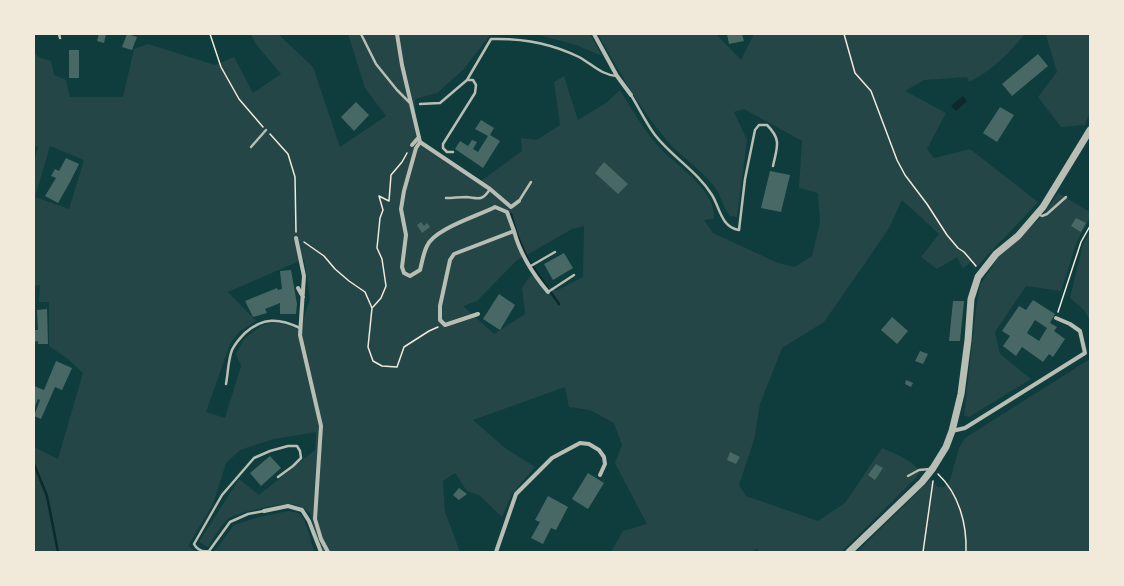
<!DOCTYPE html>
<style>
body{margin:0}
#map{position:relative;width:1124px;height:586px;overflow:hidden;background:#0f3d3e;font-family:"Open Sans",sans-serif}
canvas{display:block}
.frame{position:absolute;inset:0;border:35px solid #f1e9da;pointer-events:none}
</style>
<div id="map">
<canvas width="1124" height="586"></canvas>
<div class="frame"></div>
</div>
<script>
const context = document.querySelector('canvas').getContext('2d');
context.lineJoin = 'round';
function fillPath(path, color) { context.fillStyle = color; context.fill(path, 'evenodd'); }
function trace(path, color, width, dash) { context.strokeStyle = color; context.lineWidth = width; context.lineCap = dash ? 'butt' : 'round'; context.setLineDash(dash || []); context.stroke(path); }
const green = new Path2D(`
 M251 34H278L313 67 340 147 386 116 365 88 348 34H590L602 56 576 45 539 35H490L463 70 437 93 415 99 416 141 481 181 522 151 521 138 537 140 560 125 554 82 564 76 578 120 606 103 620 90C632 110 643 128 658 146 675 165 717 190 714 219L704 220 713 233 778 263 795 267 812 256 820 223 818 193 799 188 802 141 744 109 734 112 747 140 737 217 730 216C724 209 722 200 718 192 706 172 679 156 664 137 638 106 618 69 598 34H716L741 60 754 34H1025C1009 53 992 71 969 82L967 77 924 80 905 91 946 113 927 149 934 158 970 149 1038 202 1006 236 996 246 975 269 971 262 963 268 957 257 937 269 921 257 939 234 902 200 888 230 824 322 782 348 760 404 754 440 739 485 746 496 818 521 845 503 882 448C895 454 912 459 920 472L916 478 841 552H759L757 548 752 552H611L623 531 647 524 615 463 622 445 614 423 590 410 569 407 565 387 473 420 505 448 535 467 512 494 502 517 479 495 467 491 455 473 443 481 445 512 460 552H321L310 513C303 508 295 503 287 504 277 504 235 513 228 519 220 526 214 538 208 547L199 542 239 479 259 495 315 450 316 432 274 439 240 450 226 463 213 504 188 546 197 552H34V447L58 459 83 373 68 359 49 346V302H39L40 285 34 286V162L38 147 34 145V52L38 57 51 61 54 75 66 80 70 97H123L134 49 148 44 215 65 234 57 253 93 281 74 255 43ZM50 146 84 160 69 209 35 197ZM584 226 583 277 556 291 531 275 522 288 525 314 494 334 463 306 477 301 516 261 572 229ZM304 259 310 299 300 330 287 325 273 322 261 326 244 339 236 354 241 366 225 418 206 412 230 344 240 331 256 321 228 292Z
 M1040 34H1089L1090 39V111L1085 125 1061 127 1038 97 1057 72 1046 35Z
 M1058 193 1090 212V218L1077 241 1061 291 1026 286 995 332 1000 354 1031 379 969 417 964 415 976 309 980 285 999 256 1021 237 1042 216Z
 M1090 232V321L1084 310 1070 298 1083 244Z
 M1090 359V552H857L930 480 938 487H944L950 480 959 448 965 438Z
 M288 511C291 512 296 512 298 513 307 518 310 542 315 552H214L234 525 259 517Z`);
const water = new Path2D(`
 M963 96 967 101 956 111 951 106Z`);
const stream = new Path2D(`
 M511 214 517 235 528 260 559 304
 M34 464 47 496 58 552`);
const building = new Path2D(`
 M99 34H106L104 43 97 41Z
 M127 34 137 37 132 50 122 47Z
 M727 34H742L744 41 729 44Z
 M69 50H79V78H69Z
 M1038 54 1048 66 1012 96 1002 84Z
 M356 102 369 115 354 131 341 117Z
 M1000 107 1014 115 997 142 983 133Z
 M481 120 494 128 490 135 500 141 483 168 455 149 460 141 468 146 472 140 477 142 473 149 478 152 488 136 475 129Z
 M66 158 79 164 70 182 58 203 45 196 56 178 51 176 55 169 59 171Z
 M604 162 628 184 618 194 595 173Z
 M770 171 790 175 781 212 761 208Z
 M1076 218 1086 223 1081 232 1071 226Z
 M421 222 424 226 427 223 430 227 422 233 417 225Z
 M564 253 573 268 553 280 544 264Z
 M291 270 297 304 296 314H280V303L265 309 267 313 253 317 245 301 277 288 278 290 282 289 280 271Z
 M499 294 515 305 500 330 483 319Z
 M1033 300 1055 314 1050 323 1057 327 1054 331 1065 339 1053 357 1049 354 1043 362 1022 347 1016 356 1003 346 1010 336 1002 331 1019 306 1026 310ZM1035 320 1047 328 1039 341 1027 333Z
 M953 301H964L960 341H949Z
 M47 309 48 344H38V341L34 342V330H38L37 310Z
 M892 317 908 331 897 344 881 330Z
 M920 351 928 354 923 364 915 361Z
 M56 361 72 368 62 390 55 387 41 419 34 416 40 400 38 399 34 409V386L44 390Z
 M906 380 913 383 911 387 905 384Z
 M730 452 740 457 736 464 727 460Z
 M270 456 281 468 261 486 250 473Z
 M876 464 883 468 875 480 868 475Z
 M588 473 604 483 588 509 572 499Z
 M459 488 467 494 459 500 453 495Z
 M548 496 568 507 556 530 551 528 543 544 531 538 540 522 535 520Z`);
const path = new Path2D(`
 M210 34 221 67 239 99 263 127
 M844 34 855 73 871 91 897 160 905 175 927 204 947 235 958 248 964 252 976 266
 M270 134 288 154 295 177 296 232
 M379 196 389 201 391 175 402 162 407 153
 M304 242 324 256 335 269 349 281 365 292 372 308 368 347 373 361 382 366 397 367 404 347 429 331 438 327
 M373 307 381 298 386 286 382 259 377 248 380 218 383 210 379 196
 M1058 312 1081 242 1090 226
 M938 474C959 494 967 524 966 552
 M923 552 933 481`);
const service = new Path2D(`
 M59 34 60 38
 M361 34 376 64 397 90 410 103
 M631 95C639 108 646 123 655 135 672 157 697 171 712 195 720 208 721 227 739 230L745 179 755 130 759 125H767C782 140 777 147 773 166
 M420 104 440 103 467 80 491 39C522 38 551 43 579 57 592 64 601 75 617 76
 M251 147 266 130
 M453 152H447L443 148V144L475 93 476 85 473 80H467
 M446 198C453 198 459 197 466 197 478 198 482 202 490 189
 M519 201 531 182
 M1038 214 1042 216 1047 214 1066 197
 M529 267 555 252
 M548 292 574 275
 M226 384C228 374 228 360 232 350 235 344 241 337 245 333 263 317 279 318 300 328
 M908 476 919 470 930 469
 M264 511 248 514 230 522 209 551C202 552 197 550 194 544L222 495 254 458 270 451 288 446H297L300 451 301 458 293 466 278 477`);
const minor = new Path2D(`
 M397 34 402 65 420 142 490 189 511 207 519 201
 M594 34 617 76 631 95
 M420 142 416 148 404 191 401 209 406 235 402 267 404 273 410 276 420 270C422 263 423 254 427 246 434 229 478 216 495 207L507 212 514 231 454 254 450 260 440 306V320L445 325 478 314
 M412 145 419 137
 M514 231C520 254 532 273 548 292
 M296 238 304 276 300 335 321 426 315 519 321 539 328 552
 M298 288 303 297
 M952 431 965 428 1085 353 1080 331 1070 324 1056 318
 M264 511 288 506 302 510 309 521 321 552
 M496 552 516 494 552 458 580 443 589 444 599 450 604 457 605 464 600 475`);
const tertiary = new Path2D(`
 M849 552 922 482 933 468 946 447 952 431 961 394 968 340 971 299 978 277 996 254 1018 236 1043 207 1090 130`);
fillPath(green, '#244646');
fillPath(water, '#0a2a2b');
trace(stream, '#0a2a2b', 2.5);
fillPath(building, '#486865');
trace(path, '#f1e9da', 1.5);
trace(service, '#b8beb3', 2.5);
trace(minor, '#b8beb3', 4);
trace(tertiary, '#b8beb3', 7);
</script>
